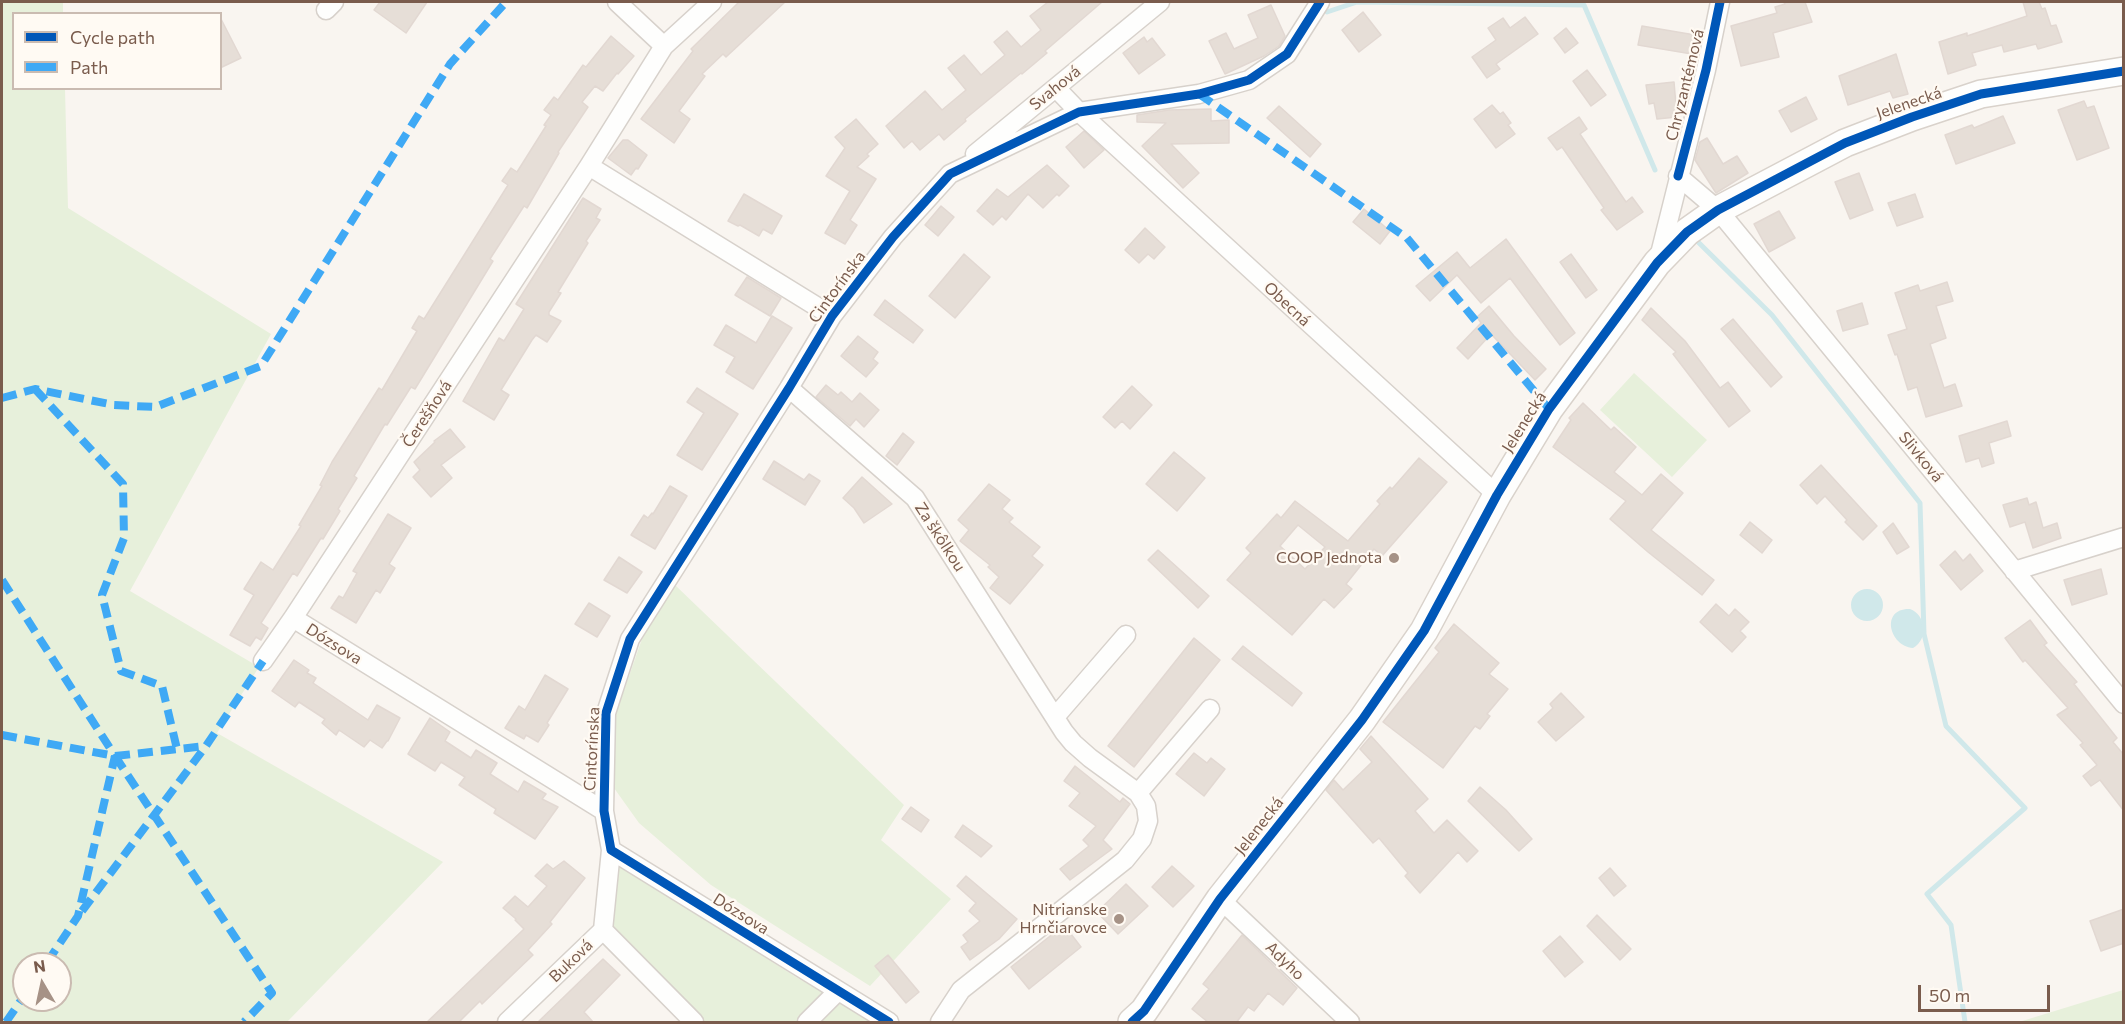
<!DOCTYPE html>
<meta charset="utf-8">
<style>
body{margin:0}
#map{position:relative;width:2125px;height:1024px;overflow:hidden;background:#f9f5f0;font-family:Commissioner,sans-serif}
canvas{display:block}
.frame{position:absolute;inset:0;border:3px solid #7a5c4d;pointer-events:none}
.legend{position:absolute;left:12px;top:12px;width:210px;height:78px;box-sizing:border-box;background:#fffaf3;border:2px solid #cabbb1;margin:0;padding:8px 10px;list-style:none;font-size:18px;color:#7a5c4d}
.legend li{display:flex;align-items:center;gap:12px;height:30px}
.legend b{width:30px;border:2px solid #cabbb1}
.north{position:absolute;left:12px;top:952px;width:60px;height:60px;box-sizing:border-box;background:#fffaf3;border:2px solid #cabbb1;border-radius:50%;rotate:351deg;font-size:16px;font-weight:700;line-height:24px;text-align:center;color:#7a5c4d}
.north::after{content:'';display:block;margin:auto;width:21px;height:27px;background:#a69286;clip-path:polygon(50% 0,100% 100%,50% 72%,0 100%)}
.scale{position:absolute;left:1918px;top:985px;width:132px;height:27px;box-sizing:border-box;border:3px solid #7a5c4d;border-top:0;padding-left:8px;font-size:18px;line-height:21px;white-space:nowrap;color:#7a5c4d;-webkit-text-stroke:4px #fffaf3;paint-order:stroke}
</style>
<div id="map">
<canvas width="2125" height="1024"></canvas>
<div class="frame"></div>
<ul class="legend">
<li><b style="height:8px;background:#0057b8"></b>Cycle path</li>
<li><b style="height:8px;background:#3fa9f5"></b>Path</li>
</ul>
<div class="north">N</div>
<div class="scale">50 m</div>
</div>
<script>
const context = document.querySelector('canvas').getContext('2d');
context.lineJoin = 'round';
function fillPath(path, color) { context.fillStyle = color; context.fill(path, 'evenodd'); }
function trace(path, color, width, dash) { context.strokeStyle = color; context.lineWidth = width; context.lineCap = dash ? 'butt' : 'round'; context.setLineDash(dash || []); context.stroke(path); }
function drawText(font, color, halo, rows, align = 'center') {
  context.font = font + ' Commissioner,sans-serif'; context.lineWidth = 4.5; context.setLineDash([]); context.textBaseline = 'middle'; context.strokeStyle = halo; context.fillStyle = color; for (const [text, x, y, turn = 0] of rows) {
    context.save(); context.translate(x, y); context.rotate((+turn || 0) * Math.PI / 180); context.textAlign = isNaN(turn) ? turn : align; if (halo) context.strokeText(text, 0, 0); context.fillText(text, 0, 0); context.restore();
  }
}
const green = new Path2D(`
 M2 2H63V13L14 14V88L65 89 68 208 271 334 130 591 259 667 217 733 443 862 287 1022H2ZM24 964H60V1000H24Z
 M1634 373 1707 440 1672 477 1600 410Z
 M675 585 904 805 881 840 951 899 870 986 711 885 639 823 609 781 606 742 643 636Z
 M621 866 796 977 876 1022H694L610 941 613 874Z
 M2123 990V1022H2019Z`);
const water = new Path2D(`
 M1851 605a16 16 0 1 1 32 0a16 16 0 1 1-32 0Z
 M1910 609C1926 615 1929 639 1913 648 1889 646 1880 608 1910 609Z`);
const stream = new Path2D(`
 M1327 12 1357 2 1584 5 1655 170
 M1693 237 1772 315 1920 503 1924 634 1946 726 2025 808 1927 894 1951 925 1965 1022`);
const building = new Path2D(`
 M380 2H427L406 33 374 10Z
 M739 2H785L726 57 723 54 702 74 705 76 679 111 690 119 674 143 641 119 693 51 691 49Z
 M1048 2H1102L1045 51 1047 53 1022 74 1021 73 965 119 966 121 944 140 939 134 920 150 912 141 904 148 886 126 925 91 942 110 966 90 948 68 964 55 981 75 1005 55 994 42 1007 31 1021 47 1041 30 1030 16Z
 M1784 2H1805L1812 22 1773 33 1779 57 1741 66 1731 26 1777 13 1775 7 1785 4Z
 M2023 2H2039L2042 9 2045 8 2051 26 2056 25 2062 42 2038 49 2036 44 2004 52 2002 45 1972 53 1976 65 1948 74 1939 42 1967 33V36L2027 16Z
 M1271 5 1285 36 1279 46 1264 56 1225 74 1209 41 1226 33 1234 49 1258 38 1248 15Z
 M1363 12 1381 35 1359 52 1342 30Z
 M220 17 241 58 220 68Z
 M1525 17 1538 34 1496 64 1500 69 1487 78 1472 57 1496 40 1488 28 1503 18 1510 28Z
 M1642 26 1695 35 1692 54 1638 45Z
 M1566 28 1578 43 1565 53 1554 38Z
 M611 36 634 56 618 74 617 73 603 91 595 86 582 102 588 107 558 152 559 153 527 208 524 206 490 259 493 261 415 389 411 387 387 425 385 424 354 476 357 478 338 509 340 511 323 539 321 538 297 576 293 573 261 623 268 628 261 640 256 637 250 646 230 635 254 595 244 589 261 562 273 570 301 526 299 525 322 486 320 485 332 462 379 388 382 390 411 341 417 331 412 328 419 316 424 319 503 193 508 185 502 181 511 168 517 172 546 126 544 125 551 115 544 110 554 97 558 100 583 65 586 67Z
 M1144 37 1147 42 1152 38 1165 55 1139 74 1123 53Z
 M1896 54 1908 94 1893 98 1890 91 1848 105 1839 76Z
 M1587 70 1606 95 1591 106 1573 81Z
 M1674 82 1677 117 1657 119 1654 103 1649 104 1646 85Z
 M1806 97 1817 119 1791 132 1779 111Z
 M2084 101 2087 108 2094 106 2109 148 2077 160 2058 110Z
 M1492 105 1500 114 1503 112 1511 123 1508 125 1515 134 1496 148 1474 119Z
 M1279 106 1321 144 1310 157 1267 118Z
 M1211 109V121L1229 120V143L1171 144 1199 173 1183 188 1142 146 1166 123 1137 122V115L1169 110Z
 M2003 116 2015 143 1956 164 1945 135 1972 125 1974 128Z
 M1579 117 1587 129 1580 134 1626 202 1632 197 1643 212 1617 230 1601 210 1604 208 1562 147 1557 150 1548 138Z
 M856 119 878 144 867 154 869 156 857 167 876 179 850 220 857 225 845 244 825 233 850 191 826 176 845 148 835 137Z
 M1084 131 1104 150 1084 168 1066 147Z
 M1707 138 1723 164 1737 156 1748 173 1716 193 1695 160 1700 142Z
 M623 140H628L647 155 638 169 636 168 631 175 608 158Z
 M1047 165 1069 186 1059 196 1057 194 1043 208 1028 194 1006 220 1002 216 993 225 977 211 997 189 1008 197Z
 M1859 173 1873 210 1850 219 1835 182Z
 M744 194 782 216 772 234 763 229 759 236 740 225 738 226 728 221Z
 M1915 194 1923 217 1897 226 1888 203Z
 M583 198 601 209 596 218 600 220 586 241 588 243 558 292 561 293 549 312V315L561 321 547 342 536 335 532 340 501 390 509 395 494 420 463 401 499 338 504 341 524 309 516 304Z
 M941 206 954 217 938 236 925 225Z
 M1364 209 1390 231 1380 244 1353 222Z
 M1779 211 1795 238 1769 252 1754 224Z
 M1145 228 1165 247 1154 259 1148 254 1139 263 1125 250Z
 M1506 239 1575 333 1560 345 1510 278 1481 303 1457 275 1430 301 1416 286 1457 252 1470 268Z
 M964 254 990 277 955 318 929 296Z
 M1571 254 1597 290 1586 298 1560 262Z
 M747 277 781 298 770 316 735 295Z
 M1947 282 1953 301 1936 306 1946 338 1930 344 1944 388 1955 384 1962 406 1926 417 1917 387 1908 390 1897 354 1895 355 1888 335 1907 329 1895 293 1918 285 1920 291Z
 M885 300 923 330 913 343 874 315Z
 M1862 303 1868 324 1843 331 1837 311Z
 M1489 306 1514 336 1546 369 1535 380 1491 334 1468 359 1457 348 1481 323 1477 317Z
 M1651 308 1685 341 1720 388 1728 382 1750 411 1729 427 1673 354 1676 352 1642 320Z
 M772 316 792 328 753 389 726 372 735 357 714 345 726 325 756 343Z
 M1733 319 1782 377 1771 387 1721 329Z
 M858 336 878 352 873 359 878 363 866 377 841 356Z
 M826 385 838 395 841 392 852 402 860 393 879 410 864 427 856 419 850 426 816 397Z
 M1132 386 1152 405 1130 429 1122 421 1115 428 1103 417Z
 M697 388 738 414 702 470 677 455 704 413 687 402Z
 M1583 403 1611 430 1614 427 1636 447 1614 472 1642 495 1661 474 1683 493 1651 530 1714 580 1702 595 1648 552 1610 519 1626 501 1553 447 1571 420 1569 418Z
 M2007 421 2011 436 1989 443 1994 463 1982 467 1979 458 1966 462 1959 436Z
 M450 429 465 447 441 465 452 478 431 497 413 477 420 470 414 462 435 442 434 441Z
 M903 433 914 442 897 465 886 456Z
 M1174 452 1205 478 1177 511 1146 484Z
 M1419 458 1447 482 1382 556 1374 549 1346 584 1352 589 1334 608 1324 599 1292 635 1227 580 1251 553 1246 548 1277 514 1281 518 1295 501 1348 541 1380 504 1377 501 1390 487 1392 489ZM1298 525 1325 547 1305 569 1280 546Z
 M774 461 804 480 809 474 820 481 805 505 763 479Z
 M1821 465 1877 526 1863 540 1845 522 1847 520 1825 496 1817 504 1800 485Z
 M862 477 892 504 864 523 854 508 843 498Z
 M989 484 1010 500 1002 509 1013 518 1009 522 1040 547 1032 556 1043 565 1010 604 990 588 999 577 988 567 990 565 960 541 969 530 958 520Z
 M670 486 687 496 655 549 631 535 644 515 648 518 652 513 653 514Z
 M2027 498 2029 505 2036 502 2043 528 2057 523 2061 538 2033 548 2025 522 2010 527 2003 505Z
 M388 514 411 528 389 564 395 568 380 593 376 590 356 623 331 608 339 596 343 598 357 573 353 571Z
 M1750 522 1772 540 1762 553 1740 535Z
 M1893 523 1909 547 1897 554 1883 532Z
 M1158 550 1209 596 1198 608 1148 560Z
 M1955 551 1963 561 1970 554 1983 571 1961 590 1940 565Z
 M619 557 642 572 627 593 604 580Z
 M2101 569 2107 594 2072 605 2064 580Z
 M589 603 610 616 597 637 575 624Z
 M1716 604 1729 616 1735 609 1749 622 1740 631 1746 637 1732 652 1700 622Z
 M2030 620 2047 643 2044 645 2077 682 2074 684 2117 738 2113 742 2124 755V811L2100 780 2091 786 2083 776 2097 765 2080 745 2083 743 2057 715 2068 708 2025 660 2023 662 2005 638Z
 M1454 624 1499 663 1489 674 1508 689 1487 714 1490 716 1480 729 1475 726 1443 768 1383 722 1439 652 1435 648Z
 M1194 638 1220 660 1134 767 1108 746Z
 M1243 646 1302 693 1292 706 1232 659Z
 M294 660 309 670 307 673 316 678 313 683 368 720 377 705 400 718 388 741H387L382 748 370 740 364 747 339 730 336 735 322 723 325 719 299 702 295 707 272 691Z
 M545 675 568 689 547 723 549 725 538 742 526 735 524 739 505 728 519 706 525 710Z
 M1561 693 1584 717 1556 741 1538 722 1553 708 1550 704Z
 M430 718 450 732 445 741 471 758 476 750 497 763 490 774 518 792 524 781 546 794 542 799 558 807 535 839 494 813 496 809 459 785 465 777 441 762 435 771 408 754Z
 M1371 736 1428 799 1415 811 1434 833 1447 820 1478 851 1467 862 1458 852 1420 893 1405 876 1408 873 1379 838 1373 843 1326 790 1334 780 1343 790 1372 762 1360 749Z
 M1194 753 1207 763 1211 758 1225 769 1204 796 1176 774Z
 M1075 766 1120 802 1123 798 1130 804 1103 840 1112 849 1070 880 1060 869 1089 846 1083 840 1096 826 1069 806 1080 793 1064 781Z
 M1480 787 1506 810 1532 839 1519 851 1468 801Z
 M911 807 929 820 921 832 902 819Z
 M963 825 992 846 981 857 955 837Z
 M564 861 585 878 550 922 552 924 528 950 533 955 482 1004 480 1001 458 1023H426L524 929 515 920 516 919 503 908 515 896 528 907 547 886 535 876 547 864 553 869Z
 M1172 866 1194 886 1173 907 1152 887Z
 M1610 868 1626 886 1614 896 1599 878Z
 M966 876 1017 919 999 939 970 960 961 947 968 942 963 935 980 921 969 911 976 903 957 886Z
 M1126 884 1148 906 1118 934 1097 912Z
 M2124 909V943L2101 951 2090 921Z
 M1597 915 1631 949 1620 960 1587 926Z
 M1064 925 1081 947 1029 989 1011 967Z
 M1242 935 1297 988 1283 1005 1268 993 1254 1011 1248 1007 1236 1023H1209L1192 1009 1209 989 1203 984Z
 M1560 936 1583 962 1565 977 1543 951Z
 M888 955 919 992 906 1003 875 966Z
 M603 959 620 975 584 1012 594 1023H537Z`);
const street = new Path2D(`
 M617 2 664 46
 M326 10 334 2
 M1056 88 1079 112 1497 495
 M975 154 1160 2
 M589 166 832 316
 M1678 176 1718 210 2124 704
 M1659 258 1706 70 1720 2
 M789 388 915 498 1064 732 1073 743 1090 758 1138 793 1146 806 1148 821 1142 839 1125 860 961 990 940 1022
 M2014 571 2124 537
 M293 618 604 811
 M263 661 293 618 589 166 664 46 712 2
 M1055 717 1126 635
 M1138 793 1210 709
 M1220 899 1350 1022
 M603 930 694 1022
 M507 1022 603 930 611 850
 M807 1022 838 991
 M889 1022 611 850 604 811 606 713 630 639 789 388 832 316 893 237 950 174 1079 112 1199 94 1249 80 1287 54 1320 2`);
const secondary = new Path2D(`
 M1132 1022 1144 1011 1220 899 1362 720 1424 631 1497 495 1549 409 1657 263 1687 232 1718 210 1845 143 1912 117 1981 94 2124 71`);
const quiet = new Path2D(`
 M1199 94 1407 238 1549 409
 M35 389 123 484 124 538 102 595 121 671 162 686 177 749
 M2 398 35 389 114 405 155 407 261 366 450 64 506 2
 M2 580 115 756 78 916 46 964
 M2 735 115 756 206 746 263 661
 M115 756 272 993 244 1022
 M82 911 206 746
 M6 1022 24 996`);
const cycleway = new Path2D(`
 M1678 176 1706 70 1720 2
 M889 1022 611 850 604 811 606 713 630 639 789 388 832 316 893 237 950 174 1079 112 1199 94 1249 80 1287 54 1320 2
 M1132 1022 1144 1011 1220 899 1362 720 1424 631 1497 495 1549 409 1657 263 1687 232 1718 210 1845 143 1912 117 1981 94 2124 71`);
const markers = [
 [1394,558,6,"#a69286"],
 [1119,919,6,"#a69286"]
];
const streetNames = [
 ["Chryzantémová",1685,85,-76],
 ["Svahová",1055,88,-39],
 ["Jelenecká",1909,103,-19],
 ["Cintorínska",837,287,-54],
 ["Obecná",1287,304,43],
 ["Čerešňová",427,414,-57],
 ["Jelenecká",1524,422,-58],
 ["Slivková",1921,457,51],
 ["Za škôlkou",940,537,57],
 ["Dózsova",334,644,32],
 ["Cintorínska",592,749,-87],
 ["Jelenecká",1259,826,-52],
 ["Dózsova",741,914,32],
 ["Buková",571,961,-44],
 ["Adyho",1285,961,44]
];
const poiNames = [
 ["COOP Jednota",1382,558],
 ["Nitrianske",1107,910],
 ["Hrnčiarovce",1107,928]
];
fillPath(green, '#e7f0db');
fillPath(water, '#d0e8ea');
trace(stream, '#d0e8ea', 5);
fillPath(building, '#e6ded7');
trace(building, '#e2d8d2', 1.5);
trace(street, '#d7d1cb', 21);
trace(secondary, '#d9d2cb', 30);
trace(street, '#fefefd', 18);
trace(secondary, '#fefefd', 27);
trace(quiet, '#3fa9f5', 8, [15, 8]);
trace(cycleway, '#0057b8', 9);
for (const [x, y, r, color] of markers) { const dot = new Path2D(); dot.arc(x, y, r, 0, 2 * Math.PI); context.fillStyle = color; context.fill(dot); trace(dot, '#fffaf3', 2); }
drawText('16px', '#7a5c4d', '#fffaf3', streetNames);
drawText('16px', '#7a5c4d', '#fffaf3', poiNames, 'right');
</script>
